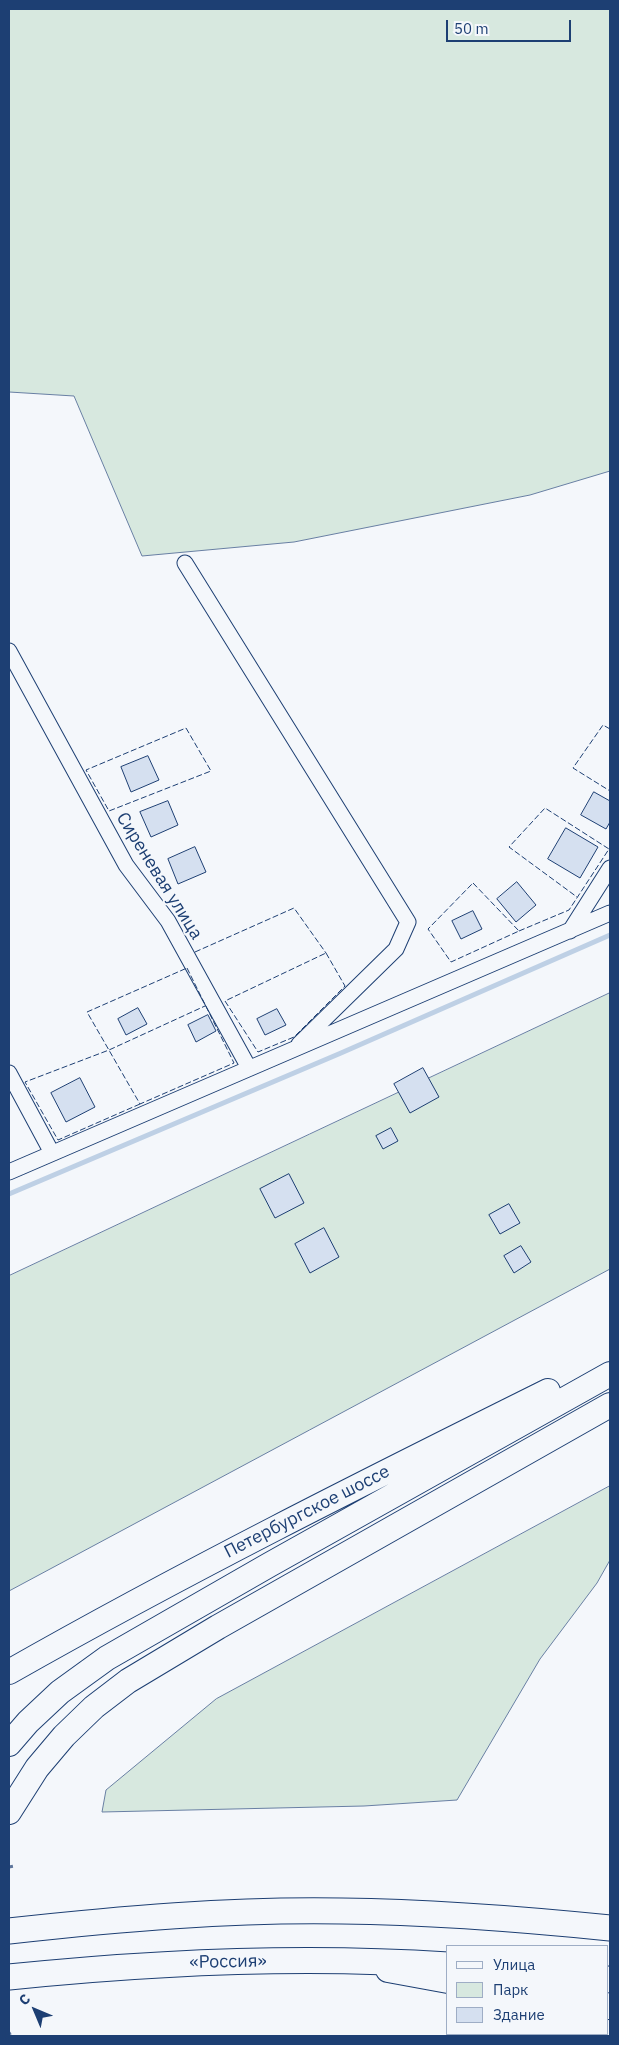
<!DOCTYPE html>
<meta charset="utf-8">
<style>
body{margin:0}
#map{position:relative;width:619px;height:2045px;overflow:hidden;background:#f4f7fb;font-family:"IBM Plex Sans",sans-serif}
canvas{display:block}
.frame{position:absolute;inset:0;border:10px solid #1d3f73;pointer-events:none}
.legend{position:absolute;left:446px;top:1945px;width:162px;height:90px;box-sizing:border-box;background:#f4f7fb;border:1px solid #9eadc5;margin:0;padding:6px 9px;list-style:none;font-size:15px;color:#1d3f73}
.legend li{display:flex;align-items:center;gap:10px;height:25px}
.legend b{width:25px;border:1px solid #9eadc5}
.north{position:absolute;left:10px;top:1985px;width:50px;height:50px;-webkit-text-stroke:4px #f4f7fb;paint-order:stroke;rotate:315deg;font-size:14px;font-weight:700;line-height:20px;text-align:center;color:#1d3f73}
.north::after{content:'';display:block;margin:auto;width:18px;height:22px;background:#1d3f73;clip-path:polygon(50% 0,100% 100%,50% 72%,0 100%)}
.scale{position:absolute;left:446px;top:20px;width:125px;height:22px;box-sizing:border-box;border:2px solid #1d3f73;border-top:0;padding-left:6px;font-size:15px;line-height:18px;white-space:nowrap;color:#1d3f73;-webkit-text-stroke:4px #f4f7fb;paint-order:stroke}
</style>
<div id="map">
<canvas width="619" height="2045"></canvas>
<div class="frame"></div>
<ul class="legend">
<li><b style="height:6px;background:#f4f7fb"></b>Улица</li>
<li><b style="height:14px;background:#d7e8df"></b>Парк</li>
<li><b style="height:14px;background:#d5e0f0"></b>Здание</li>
</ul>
<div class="north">С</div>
<div class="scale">50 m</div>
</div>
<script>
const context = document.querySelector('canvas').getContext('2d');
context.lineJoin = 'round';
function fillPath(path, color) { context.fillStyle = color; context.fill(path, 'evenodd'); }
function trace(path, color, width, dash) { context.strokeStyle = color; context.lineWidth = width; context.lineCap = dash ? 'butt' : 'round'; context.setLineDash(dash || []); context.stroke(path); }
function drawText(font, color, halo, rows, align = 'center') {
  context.font = font + ' "IBM Plex Sans",sans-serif'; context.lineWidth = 4; context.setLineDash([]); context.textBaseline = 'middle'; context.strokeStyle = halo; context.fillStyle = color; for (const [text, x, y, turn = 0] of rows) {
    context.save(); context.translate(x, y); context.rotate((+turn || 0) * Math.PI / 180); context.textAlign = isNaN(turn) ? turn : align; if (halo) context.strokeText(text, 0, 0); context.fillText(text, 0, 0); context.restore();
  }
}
const green = new Path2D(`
 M9 9H610V471L530 495 294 542 142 556 74 396 9 392Z
 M610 993V1269L9 1591V1276Z
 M610 1486V1560L597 1583 540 1659 457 1800 364 1806 102 1812 106 1790 216 1699Z`);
const stream = new Path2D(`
 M9 1194 341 1053 610 935`);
const building = new Path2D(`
 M148 756 159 780 131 792 121 767Z
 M594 792 610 801V822L606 829 581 815Z
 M168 801 178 825 151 837 140 812Z
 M566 828 598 847 580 878 548 859Z
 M195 847 206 872 178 884 168 859Z
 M517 882 536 905 516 922 497 899Z
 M473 911 482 929 461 939 452 921Z
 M138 1008 147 1024 126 1035 118 1019Z
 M277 1009 286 1025 265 1035 257 1019Z
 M208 1015 216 1031 196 1042 188 1025Z
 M423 1068 439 1097 410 1113 394 1084Z
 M80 1078 95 1107 66 1122 51 1093Z
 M391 1128 398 1141 383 1149 376 1136Z
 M289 1174 304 1203 275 1218 260 1189Z
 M509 1204 520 1223 500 1234 489 1215Z
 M324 1228 339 1257 310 1273 295 1244Z
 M521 1246 531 1262 514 1273 504 1256Z`);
const path = new Path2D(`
 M9 1867 15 1866
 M9 2034 11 2033`);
const minor = new Path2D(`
 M185 563 408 922 396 949 299 1044
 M9 651 126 865 168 921 249 1068
 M570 931 610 868
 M9 1073 52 1153
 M9 1172 610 913`);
const primary = new Path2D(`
 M9 1672C185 1572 367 1481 548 1391
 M9 1744 28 1722 60 1692 107 1658 269 1565 610 1374
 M9 1812 37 1768 64 1736 94 1707 128 1681 218 1627 610 1405
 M388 1970 448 1981
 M608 2032 610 2034`);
const trunk = new Path2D(`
 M9 1931C119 1919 231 1909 342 1911 431 1912 521 1919 610 1928
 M9 1977C154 1962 302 1955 448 1965
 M608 1979 610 1980`);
const fence = new Path2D(`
 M186 728 211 771 109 811 86 770Z
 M610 729 603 725 573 768 610 791
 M473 883 519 931 451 962 428 929Z
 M519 931 569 910 609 849 545 808 509 847 577 897
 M195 952 294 908 326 953
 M326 953 345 986 294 1037 258 1052 225 1001Z
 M187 968 234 1063 140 1104 87 1012Z
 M140 1104 58 1140 25 1082 109 1050 205 1006`);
const streetNames = [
 ["Сиреневая улица",159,876,58],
 ["Петербургское шоссе",307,1512,-27],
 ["«Россия»",228,1962,-1]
];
fillPath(green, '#d7e8df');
trace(green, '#687fa3', 1);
trace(stream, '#bed0e5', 5);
fillPath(building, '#d5e0f0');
trace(building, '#1d3f73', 1);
trace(minor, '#1d3f73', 17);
trace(primary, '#1d3f73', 26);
trace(trunk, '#1d3f73', 27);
trace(path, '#5e769c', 3, [4, 2.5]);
trace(minor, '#f4f7fb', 15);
trace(primary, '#f4f7fb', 24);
trace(trunk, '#f4f7fb', 25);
trace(fence, '#1d3f73', 1, [6, 2.5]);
drawText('18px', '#1d3f73', '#f4f7fb', streetNames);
</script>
